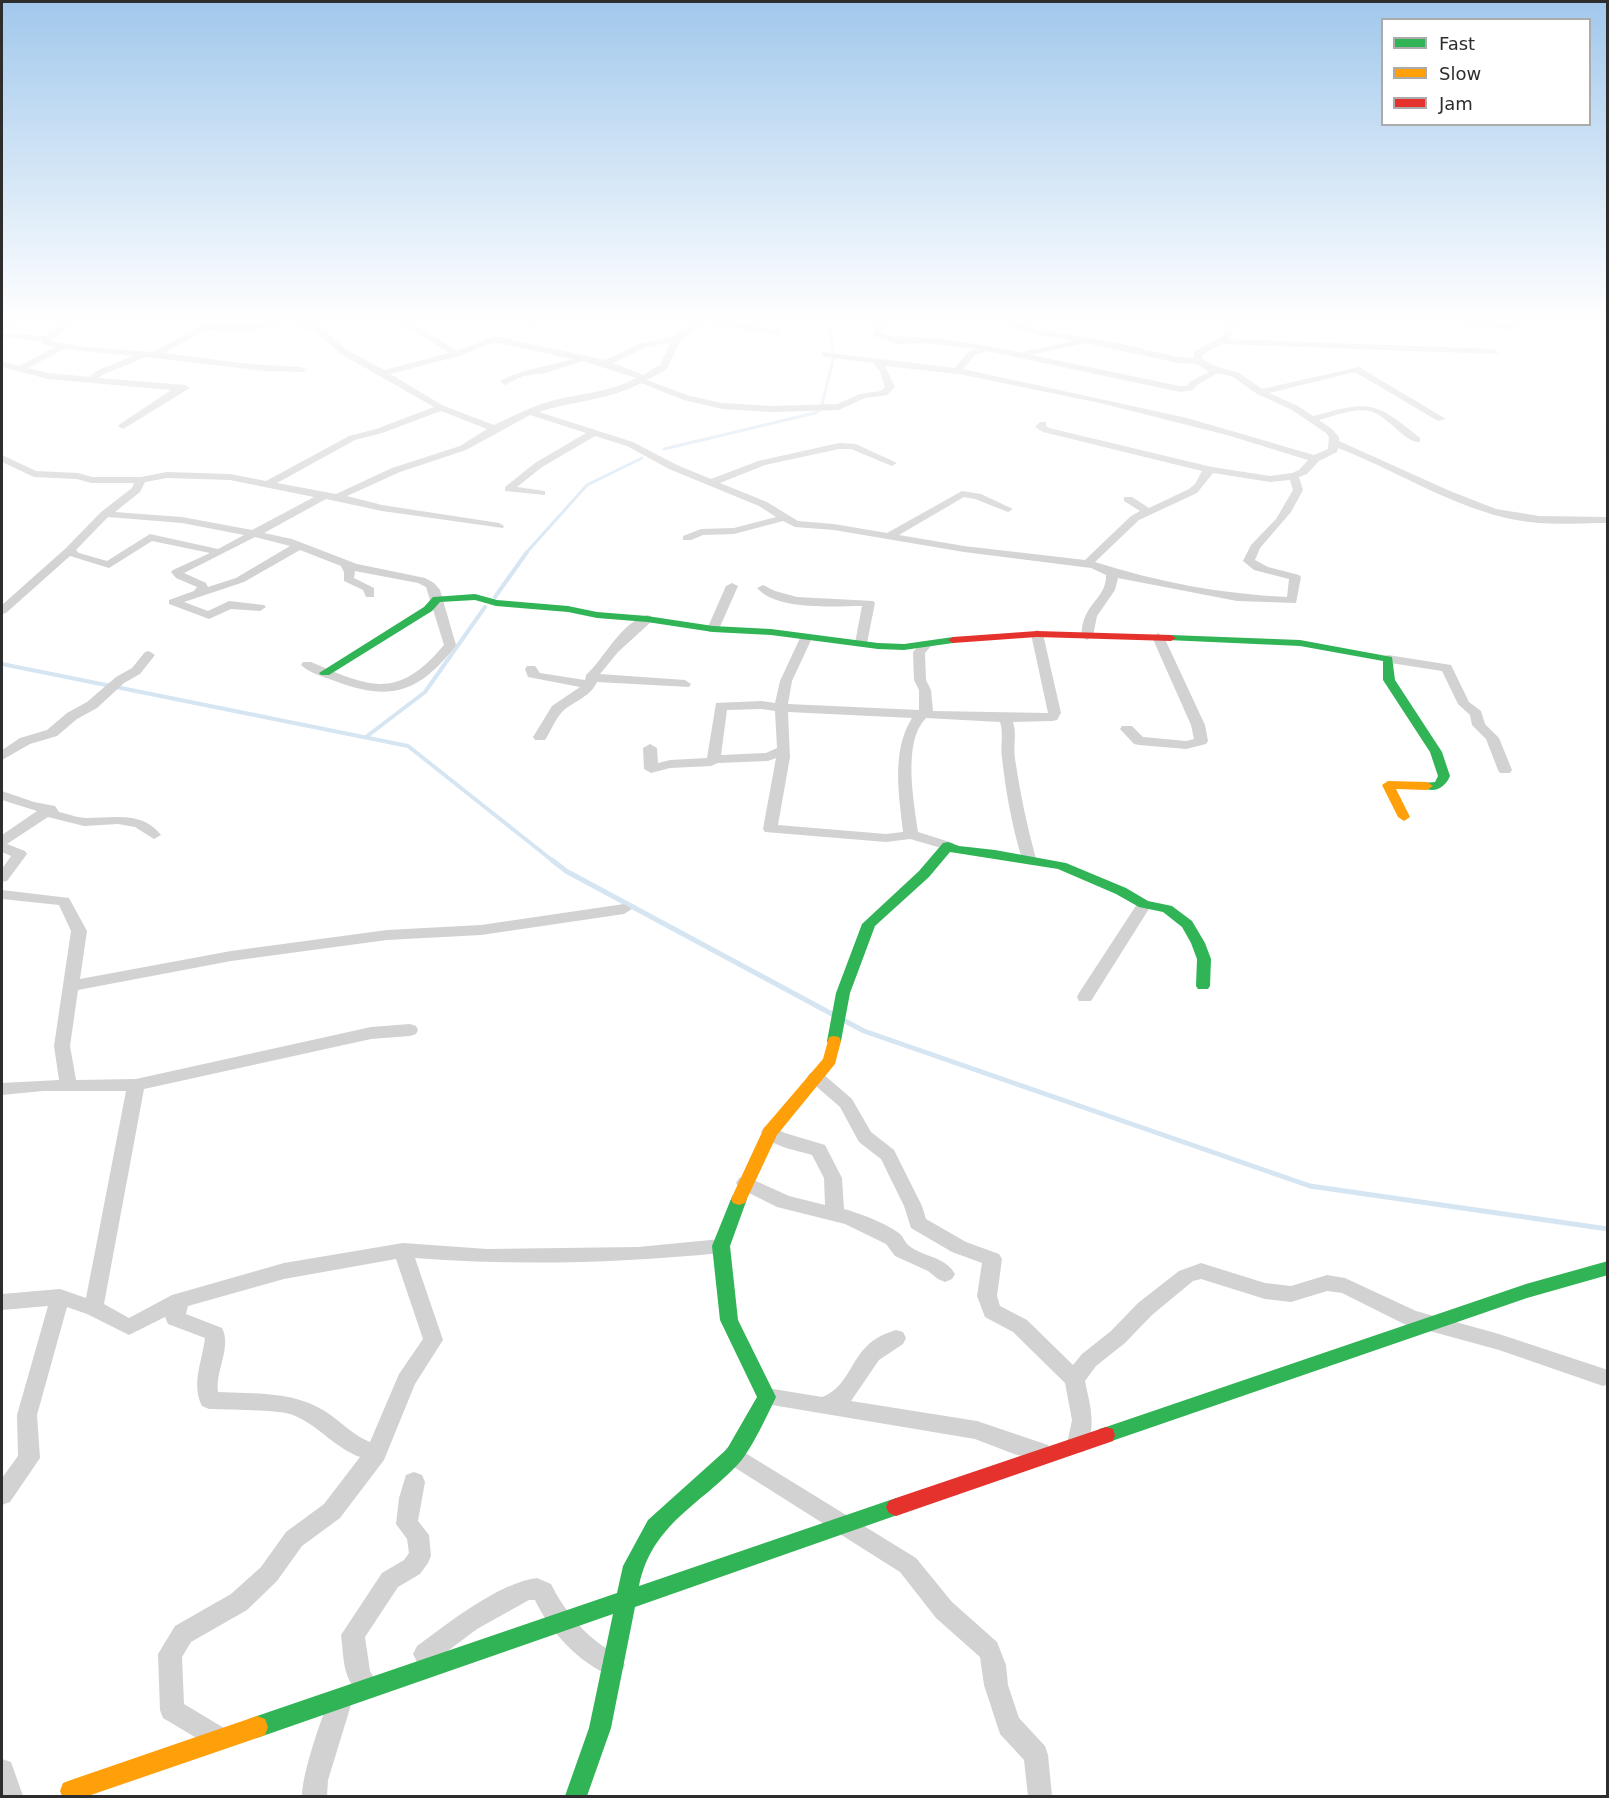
<!DOCTYPE html>
<style>
body{margin:0}
#map{position:relative;width:1609px;height:1798px;overflow:hidden;background:#fff;font-family:"DejaVu Sans",sans-serif}
canvas{display:block}
.frame{position:absolute;inset:0;border:3px solid #2d2d2d;pointer-events:none}
.legend{position:absolute;left:1381px;top:18px;width:210px;height:108px;box-sizing:border-box;background:#fff;border:2px solid #ababab;margin:0;padding:8px 10px;list-style:none;font-size:18px;color:#2d2d2d}
.legend li{display:flex;align-items:center;gap:12px;height:30px}
.legend b{width:30px;border:2px solid #ababab}
</style>
<div id="map">
<canvas width="1609" height="1798"></canvas>
<div class="frame"></div>
<ul class="legend">
<li><b style="height:8px;background:#30b455"></b>Fast</li>
<li><b style="height:8px;background:#ff9f0a"></b>Slow</li>
<li><b style="height:8px;background:#e5322d"></b>Jam</li>
</ul>
</div>
<script>
const context = document.querySelector('canvas').getContext('2d');
context.lineJoin = 'round';
function trace(path, color, width, dash) { context.strokeStyle = color; context.lineWidth = width; context.lineCap = dash ? 'butt' : 'round'; context.setLineDash(dash || []); context.stroke(path); }
function fillPath(path, color) { context.fillStyle = color; context.fill(path, 'evenodd'); }
const streamFar2 = new Path2D(`
 M664 449 815 413 821 409 834 356 830 328 839 318
 M526 553 587 485 642 458`);
const streamFar1 = new Path2D(`
 M495 597 527 552
 M2 664 408 746 553 861
 M366 737 425 692 485 607`);
const stream = new Path2D(`
 M552 860 566 871 832 1014
 M845 1021 864 1031 1310 1186 1608 1229`);
const street = new Path2D(`
 M15 318H26L2 330V325Z
 M72 318H82L50 341 86 347 153 352 204 324 252 325 282 318H302L328 333 347 350 384 370 449 353 395 318H405L457 351 487 339 499 337 605 360 639 344 674 336 703 318H713L782 332 778 335 707 323 681 339 667 369 647 380 690 396 722 403 771 406 837 404 860 394 881 391 885 387 880 371 873 363 825 357 822 356V352L955 368 969 351 975 349 925 343 899 344 873 336V330L887 318H896L880 333C899 338 908 336 927 338 959 340 992 347 1024 353L1025 351 1074 341 1034 334 988 318H1002L1038 330 1118 343 1178 357 1194 358V352L1222 336 1233 318H1241L1229 339 1494 349 1498 352 1497 354 1221 344 1202 355 1203 360 1215 366 1239 373 1262 389 1359 367 1446 419 1438 421 1355 372 1269 393 1298 406 1313 416C1370 400 1375 401 1420 438V442C1406 444 1387 415 1370 411 1353 408 1335 416 1319 420L1332 429 1339 437V441L1450 491 1496 509 1539 516 1608 517V523C1577 523 1546 526 1516 520 1453 508 1398 471 1338 448L1337 452 1319 461 1307 474 1299 477 1303 490 1291 512 1260 548 1255 560 1268 567 1299 575 1301 577 1296 603 1237 601 1118 578 1115 590 1097 616 1093 636 1087 640 1081 636C1082 630 1082 623 1085 617 1091 602 1107 593 1106 575L1091 568 964 552 834 530 795 527 783 521 734 534 703 535 691 540H683V536L701 529 734 528 776 517 759 506 669 469 627 446 595 436 542 467 517 487 545 491V495L505 491V487L535 463 586 433 530 415 466 450 400 472 347 496 382 505 499 523 504 526 503 528 382 511 326 499 264 533 292 539 357 564 425 578 434 583 440 590 456 645 454 648C418 693 390 702 335 681 324 677 309 673 301 665L303 662H311C371 688 398 700 444 645L426 587 418 583 355 571 354 578 374 588V597H366L363 590 344 581V572L341 566 300 550 244 582 184 602 208 611 229 601 264 605 266 607 260 611 231 609 209 619 169 604V600L194 591 197 587 176 578 171 572 173 570 210 553 152 541 109 568 70 556 6 613 2 614V605L66 548 101 512 132 488 134 483H91L77 479 34 477 2 462V455L36 471 78 473 92 477H141L167 472 230 474 266 481 349 436 376 429 434 407 341 354 322 337 293 320 252 331 206 330 164 353 248 364 301 367 306 370 304 372 265 371 146 357 102 375 99 378 185 385 190 388 123 429 118 426 120 424 171 390 48 379 2 367V361L19 366 55 347 42 344 41 341 2 337V333L45 336ZM671 342 660 365 643 375 613 363 645 348ZM492 343H499L572 359C549 366 524 369 502 380L500 382 505 385 523 376 546 373 583 361 636 378C612 391 586 393 559 399 536 404 515 415 494 425L444 406 390 374 459 356ZM1085 343 1178 363 1197 364 1209 372 1191 381 1187 386H1180L1031 355ZM64 349 133 356 96 371 90 377 48 373 28 368ZM987 351 1180 392 1193 390 1197 385 1218 373 1233 377 1257 394 1292 410 1326 433 1329 437 1328 449 1314 455 1187 418 963 369 975 355ZM885 366 959 374 1100 403 1227 435 1308 460 1299 470 1292 473 1270 476 1212 467 1049 428 1046 426V422H1040L1035 427 1043 432 1202 471 1195 484 1189 489 1149 508 1132 497H1124V501L1140 511 1131 516 1085 560 964 546 899 535 964 497 975 499 1008 512 1013 509 981 494 962 491 887 533 834 524 798 521 767 502 720 483 765 465 839 449H851L892 466 897 463 856 444 839 443 758 461 711 479 677 465 633 442 539 412C572 401 610 400 641 383L684 400 722 409 771 412 839 410 865 398 887 395 895 387ZM441 411 487 429 460 446 392 468 336 494 277 483 355 440 382 433ZM1213 473 1270 482 1290 480 1293 490 1276 519 1251 545 1243 561 1254 570 1289 579 1287 597C1222 594 1157 582 1095 562L1139 520 1197 493ZM167 478 230 480 314 497 252 530 182 517 115 512 140 492 145 482ZM108 517 182 523 244 535 218 549 150 534 107 561 79 553 76 550ZM255 537 290 546 236 578 208 587 206 583 184 573Z
 M515 318H529L540 323 536 326Z
 M1422 318H1453L1512 324 1516 327 1512 330Z
 M732 583 738 586 719 629 717 632H709L707 629 726 586Z
 M763 585 775 591 797 597 873 601 875 603 867 643 861 647 855 643 862 606C834 606 778 611 757 588Z
 M647 615 651 616V622L618 652 600 674 685 680 691 684 689 687 597 682C591 696 575 701 564 710 556 717 551 731 545 740H535L533 737 552 706 580 687 528 677 525 669 527 666H535L540 673 585 680 586 675C605 658 619 624 647 615Z
 M1037 630 1043 634 1061 713 1057 720 1052 721 1013 722C1017 734 1013 746 1015 759 1020 793 1027 826 1036 859L1034 862H1024L1022 859C1012 826 1006 793 1002 758 1000 746 1004 734 1000 722L926 718C902 742 914 802 918 832L953 843 955 846 948 850 910 839 886 842 765 832 763 829 776 758 768 761 718 763 711 766 670 768 651 773 644 769 643 748 650 744 657 748 658 763 670 760 707 758 716 703 762 701 775 703 780 681 800 638 806 634 812 638 792 681 788 704 919 710V690L914 680 913 652 922 642 926 641 932 645 925 653 926 680 931 690 933 711 1048 713 1031 634ZM762 709 775 711 777 748 766 753 721 755 727 710ZM788 712 912 718C891 752 899 794 903 832L886 834 778 825 790 757Z
 M1158 633 1164 637 1205 725 1208 741 1206 744 1186 749 1139 745 1134 744 1120 729 1122 726H1132L1143 737 1186 741 1194 739 1191 725 1152 637Z
 M149 651 155 655 140 674 124 683 97 708 77 719 57 736 30 744 2 760V750L20 738 47 730 67 713 87 702 116 677 132 668 145 652Z
 M1388 655 1451 665 1469 702 1481 711 1485 724 1499 738 1512 770 1510 773H1500L1498 770 1486 739 1472 725 1470 715 1458 704 1442 671 1384 662V656Z
 M2 791 34 802 55 806 59 812C68 814 78 818 87 818 114 818 142 811 161 835L154 839 135 827 118 824 84 826 48 817 7 844 25 851 27 854 7 881 2 882V869L11 856 2 852V835L37 811 2 800Z
 M2 890 69 898 87 931 80 979 231 951 387 930 481 925 624 904 632 909 624 914 481 935 387 940 231 961 78 990 70 1046 76 1080 136 1079 371 1027 410 1024 416 1026 418 1030 416 1034 410 1036 371 1039 144 1089 104 1304 129 1318 172 1295 284 1263 403 1243 487 1249 638 1247 721 1239 728 1241 730 1246 728 1251 721 1253C619 1263 518 1266 415 1258L443 1340 415 1384 384 1460 340 1518 302 1546 277 1581 247 1610 191 1642 182 1657 184 1704 224 1728 227 1737 224 1746 215 1749 163 1718 160 1710 158 1654 175 1626 231 1594 261 1567 286 1532 324 1504 360 1457C335 1448 318 1425 293 1415 279 1409 227 1410 209 1409L202 1406C191 1384 202 1362 205 1338L168 1324 165 1317 129 1335 87 1314 67 1307 37 1415 40 1458 10 1502 2 1505V1478L18 1456 17 1415 48 1306 2 1310V1294L60 1289 86 1298 126 1091H43L2 1095V1083L59 1080 54 1046 71 931 59 905 2 899ZM396 1259 423 1339 399 1374 370 1442C352 1435 340 1420 323 1410 291 1391 255 1394 218 1392 215 1371 232 1347 222 1328L186 1314 188 1306 284 1279Z
 M1144 899 1152 904 1091 1001H1079L1077 997 1079 993 1139 901Z
 M816 1071 822 1073 852 1099 871 1132 894 1150 922 1206 926 1219 966 1242 999 1254 1002 1259 997 1296 1000 1306 1027 1320 1073 1365 1082 1354 1111 1331 1138 1303 1179 1271 1201 1263 1265 1283 1291 1286 1327 1275 1345 1278 1416 1311 1499 1334 1608 1370V1384L1603 1386 1499 1350 1404 1324 1342 1293 1327 1291 1291 1302 1265 1299 1201 1279 1193 1281 1152 1315 1125 1343 1096 1366 1085 1381C1090 1406 1097 1426 1085 1451L1078 1453 1071 1451 1067 1444 1072 1420 1065 1383 1013 1332 985 1317 977 1296 982 1263 952 1252 911 1228 904 1206 881 1159 859 1142 840 1107 810 1081 807 1077 810 1073Z
 M770 1126 785 1133 825 1145 842 1178 844 1209C859 1213 888 1224 900 1234 903 1237 905 1242 908 1245 922 1257 945 1256 955 1274L952 1279 945 1282 938 1279 928 1271 895 1256 886 1244 845 1224 777 1207 739 1188 736 1183 739 1178 745 1176 789 1196 825 1205 824 1178 812 1155C797 1150 770 1147 761 1132L764 1127Z
 M896 1330 903 1332 906 1338 903 1344 879 1360 851 1401 977 1421 1048 1445 1051 1452 1048 1459 1040 1461 1014 1454 975 1439 760 1403 757 1397 760 1391 767 1388 822 1397C846 1388 850 1363 866 1347 874 1338 886 1333 896 1330Z
 M734 1446 916 1558 952 1602 997 1642 1006 1665 1008 1685 1019 1718 1045 1746 1048 1755 1052 1796H1028L1024 1760 1000 1734 984 1685 980 1657 936 1618 900 1572 726 1462 723 1455 726 1448Z
 M414 1472 422 1475 425 1482 418 1521 429 1535 431 1556 428 1563 420 1574 398 1587 365 1637 370 1671 377 1683 373 1691 365 1695C342 1685 344 1657 341 1635L382 1573 404 1560 409 1553 407 1539 396 1524 399 1498 406 1475Z
 M537 1578 551 1584C561 1605 578 1627 596 1641 606 1650 619 1652 625 1665L621 1673 613 1677C579 1663 550 1632 535 1600H529L477 1629 433 1662 425 1665 417 1662 413 1654 417 1646C447 1624 500 1582 537 1578Z
 M339 1693 348 1697 351 1705 328 1780 327 1796H302C302 1774 321 1719 330 1697Z
 M2 1759 11 1762 23 1796H2Z`);
const fast = new Path2D(`
 M475 594 497 600 568 606 597 612 647 616 713 626 771 629 878 643 904 644 953 637 958 640 953 643 904 650 878 649 771 635 713 632 647 622 597 618 568 612 496 606 475 600 440 602 432 611 329 675H321L319 673 424 607 433 597Z
 M1171 635 1300 640 1392 657 1395 680 1442 752 1450 776C1445 788 1433 795 1421 786L1423 783 1435 782 1438 776 1430 752 1383 680V661L1300 646 1167 640 1166 638Z
 M948 842 959 846 995 850 1066 863 1126 888 1148 901 1172 906 1192 921 1205 943 1211 959 1210 986 1208 989H1198L1196 986 1197 959 1191 943 1182 927 1163 912 1139 907 1116 894 1058 869 950 852 929 877 875 926 850 993 841 1041 839 1045H829L827 1041 836 993 862 924 919 871 943 843Z
 M739 1193 745 1195 747 1199 730 1246 738 1320 776 1397C768 1414 752 1448 740 1462 701 1505 652 1523 639 1586L896 1498 903 1501 906 1507 903 1513 635 1607 611 1728 587 1796H565L589 1728 613 1614 257 1738 249 1735 246 1727 249 1719 257 1716 617 1593 623 1566 648 1520 727 1449 757 1397 720 1320 712 1246 731 1199 733 1195Z
 M1608 1261V1275L1527 1298 1106 1443 1099 1441 1097 1435 1099 1429 1106 1427 1526 1284Z`);
const slow = new Path2D(`
 M1388 781 1427 782 1433 786 1427 790 1396 789 1410 817 1404 821 1398 817 1382 785Z
 M834 1036 839 1037 841 1041 835 1064 777 1135 745 1203 739 1205 733 1203 731 1199 764 1128 823 1059 829 1037Z
 M257 1716 265 1719 268 1727 265 1735 257 1738 88 1796H62L60 1791 63 1783 71 1780Z`);
const jam = new Path2D(`
 M1037 631 1171 635 1176 638 1171 641 1037 637 953 643 948 640 953 637Z
 M1106 1427 1113 1429 1115 1435 1113 1441 896 1516 889 1513 886 1507 889 1501 896 1498Z`);
trace(streamFar2, '#d6e5f2', 3);
trace(streamFar1, '#d6e5f2', 4);
trace(stream, '#d6e5f2', 5);
fillPath(street, '#d2d2d2');
fillPath(fast, '#30b455');
fillPath(slow, '#ff9f0a');
fillPath(jam, '#e5322d');
const sky = context.createLinearGradient(0, 0, 0, 570);
sky.addColorStop(0, '#a1c8ec');
sky.addColorStop(0.56, '#fff');
sky.addColorStop(1, '#ffffff00');
context.fillStyle = sky;
context.fillRect(0, 0, 1609, 570);
</script>
